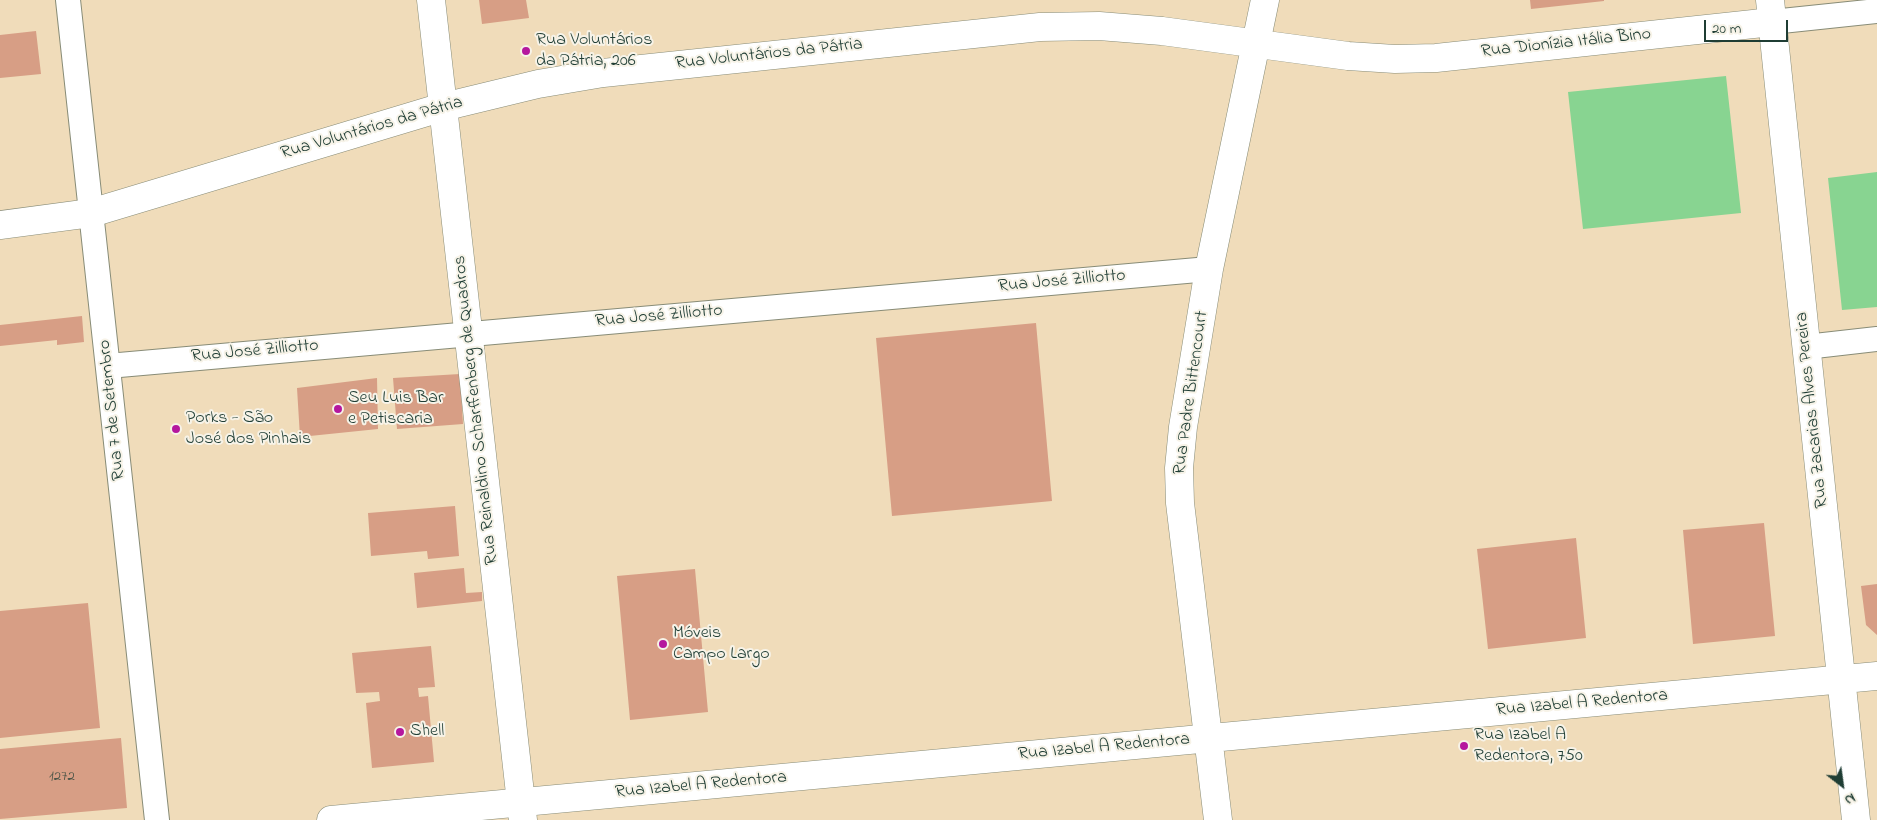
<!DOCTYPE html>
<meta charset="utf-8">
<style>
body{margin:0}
#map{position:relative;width:1877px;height:820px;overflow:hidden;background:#f0dcba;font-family:"Indie Flower",sans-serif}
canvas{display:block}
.north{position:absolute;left:1817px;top:760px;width:50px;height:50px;-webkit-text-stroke:4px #f7f3e8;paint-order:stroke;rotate:150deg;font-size:14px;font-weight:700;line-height:20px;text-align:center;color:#1f3d34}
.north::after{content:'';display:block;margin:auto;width:18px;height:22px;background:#1f3d34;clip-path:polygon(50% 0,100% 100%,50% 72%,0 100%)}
.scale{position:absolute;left:1704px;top:20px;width:84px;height:22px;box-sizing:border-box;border:2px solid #1f3d34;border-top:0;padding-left:6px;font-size:15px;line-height:18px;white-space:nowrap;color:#1f3d34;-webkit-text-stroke:4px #f7f3e8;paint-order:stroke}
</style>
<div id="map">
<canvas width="1877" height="820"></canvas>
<div class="north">N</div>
<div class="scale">20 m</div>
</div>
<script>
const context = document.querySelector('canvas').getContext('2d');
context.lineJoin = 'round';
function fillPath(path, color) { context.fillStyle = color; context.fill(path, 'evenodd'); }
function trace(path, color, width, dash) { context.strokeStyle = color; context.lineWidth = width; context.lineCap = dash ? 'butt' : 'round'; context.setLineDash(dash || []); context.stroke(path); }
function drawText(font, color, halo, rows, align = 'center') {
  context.font = font + ' "Indie Flower",sans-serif'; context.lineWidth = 4; context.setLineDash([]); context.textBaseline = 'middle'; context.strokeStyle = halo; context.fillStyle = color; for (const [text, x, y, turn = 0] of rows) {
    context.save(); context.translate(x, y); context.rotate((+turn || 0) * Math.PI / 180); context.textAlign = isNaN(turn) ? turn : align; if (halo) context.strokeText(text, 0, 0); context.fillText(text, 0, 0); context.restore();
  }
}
const green = new Path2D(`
 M1726 76 1741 213 1583 229 1568 92Z
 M1877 172V307L1842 310 1828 178Z`);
const building = new Path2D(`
 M479 0H526L529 18 482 24Z
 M1530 0H1604V1L1531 9Z
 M36 31 41 74 0 78V35Z
 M82 316 84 342 57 345V340L0 346V325Z
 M1036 323 1052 501 892 516 876 338Z
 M460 374 463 424 397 429 393 378Z
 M377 378 378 429 300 437 297 388Z
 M455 506 459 556 428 559 427 551 371 556 368 513Z
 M1764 523 1775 636 1693 644 1683 530Z
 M1576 538 1586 638 1488 649 1477 549Z
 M464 568 466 593 482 592V601L417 608 414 573Z
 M695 569 708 712 630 720 617 576Z
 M1877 584V635L1866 625 1861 586Z
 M88 603 100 728 0 738V611Z
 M431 646 435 687 418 688 419 697 428 696 434 762 372 768 366 703 380 701 379 692 356 693 352 653Z
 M121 738 127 808 0 819V749Z`);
const minor = new Path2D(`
 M68 0 157 820
 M1772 22 1877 11
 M1806 347 1877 339
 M108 366 1209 269`);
const tertiary = new Path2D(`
 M431 0 523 820`);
const secondary = new Path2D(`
 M1770 0 1856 820
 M0 225 91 213 443 107 538 84 603 73 1040 27 1099 26 1162 31 1348 56 1395 59 1436 58 1772 22
 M331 820 1877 676
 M1218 820 1180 503 1179 468 1183 427 1209 269 1265 0`);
const markers = [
 [526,51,5,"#b5179e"],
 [338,409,5,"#b5179e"],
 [176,429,5,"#b5179e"],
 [663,644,5,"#b5179e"],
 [400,732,5,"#b5179e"],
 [1464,746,5,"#b5179e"]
];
const numberNames = [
 ["1272",62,778]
];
const poiNames = [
 ["Rua Voluntários",536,41],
 ["da Pátria, 206",536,62],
 ["Seu Luis Bar",348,399],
 ["e Petiscaria",348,420],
 ["Porks - São",186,419],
 ["José dos Pinhais",186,440],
 ["Móveis",673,634],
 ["Campo Largo",673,655],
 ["Shell",410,732],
 ["Rua Izabel A",1474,736],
 ["Redentora, 750",1474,757]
];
const streetNames = [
 ["Rua Dionízia Itália Bino",1566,44,-6],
 ["Rua Voluntários da Pátria",769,55,-6],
 ["Rua Voluntários da Pátria",372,129,-16],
 ["Rua José Zilliotto",1062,282,-5],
 ["Rua José Zilliotto",659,317,-5],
 ["Rua José Zilliotto",255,352,-5],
 ["Rua Padre Bittencourt",1192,393,-82],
 ["Rua 7 de Setembro",113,410,-96],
 ["Rua Reinaldino Scharffenberg de Quadros",477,410,-96],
 ["Rua Zacarias Alves Pereira",1813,410,-96],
 ["Rua Izabel A Redentora",1582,704,-5],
 ["Rua Izabel A Redentora",1104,748,-5],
 ["Rua Izabel A Redentora",701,786,-5]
];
fillPath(green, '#88d491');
fillPath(building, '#d79e85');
trace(minor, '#888c77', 26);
trace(tertiary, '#888c77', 29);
trace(secondary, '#888c77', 29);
trace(minor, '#fff', 24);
trace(tertiary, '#fff', 28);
trace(secondary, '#fff', 28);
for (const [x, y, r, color] of markers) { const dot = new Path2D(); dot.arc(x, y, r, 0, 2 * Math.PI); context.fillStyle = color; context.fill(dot); trace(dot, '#f7f3e8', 2); }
drawText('15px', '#4d5548', null, numberNames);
drawText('18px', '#1f3d34', '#f7f3e8', poiNames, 'left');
drawText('18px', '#1f3d34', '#f7f3e8', streetNames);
</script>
